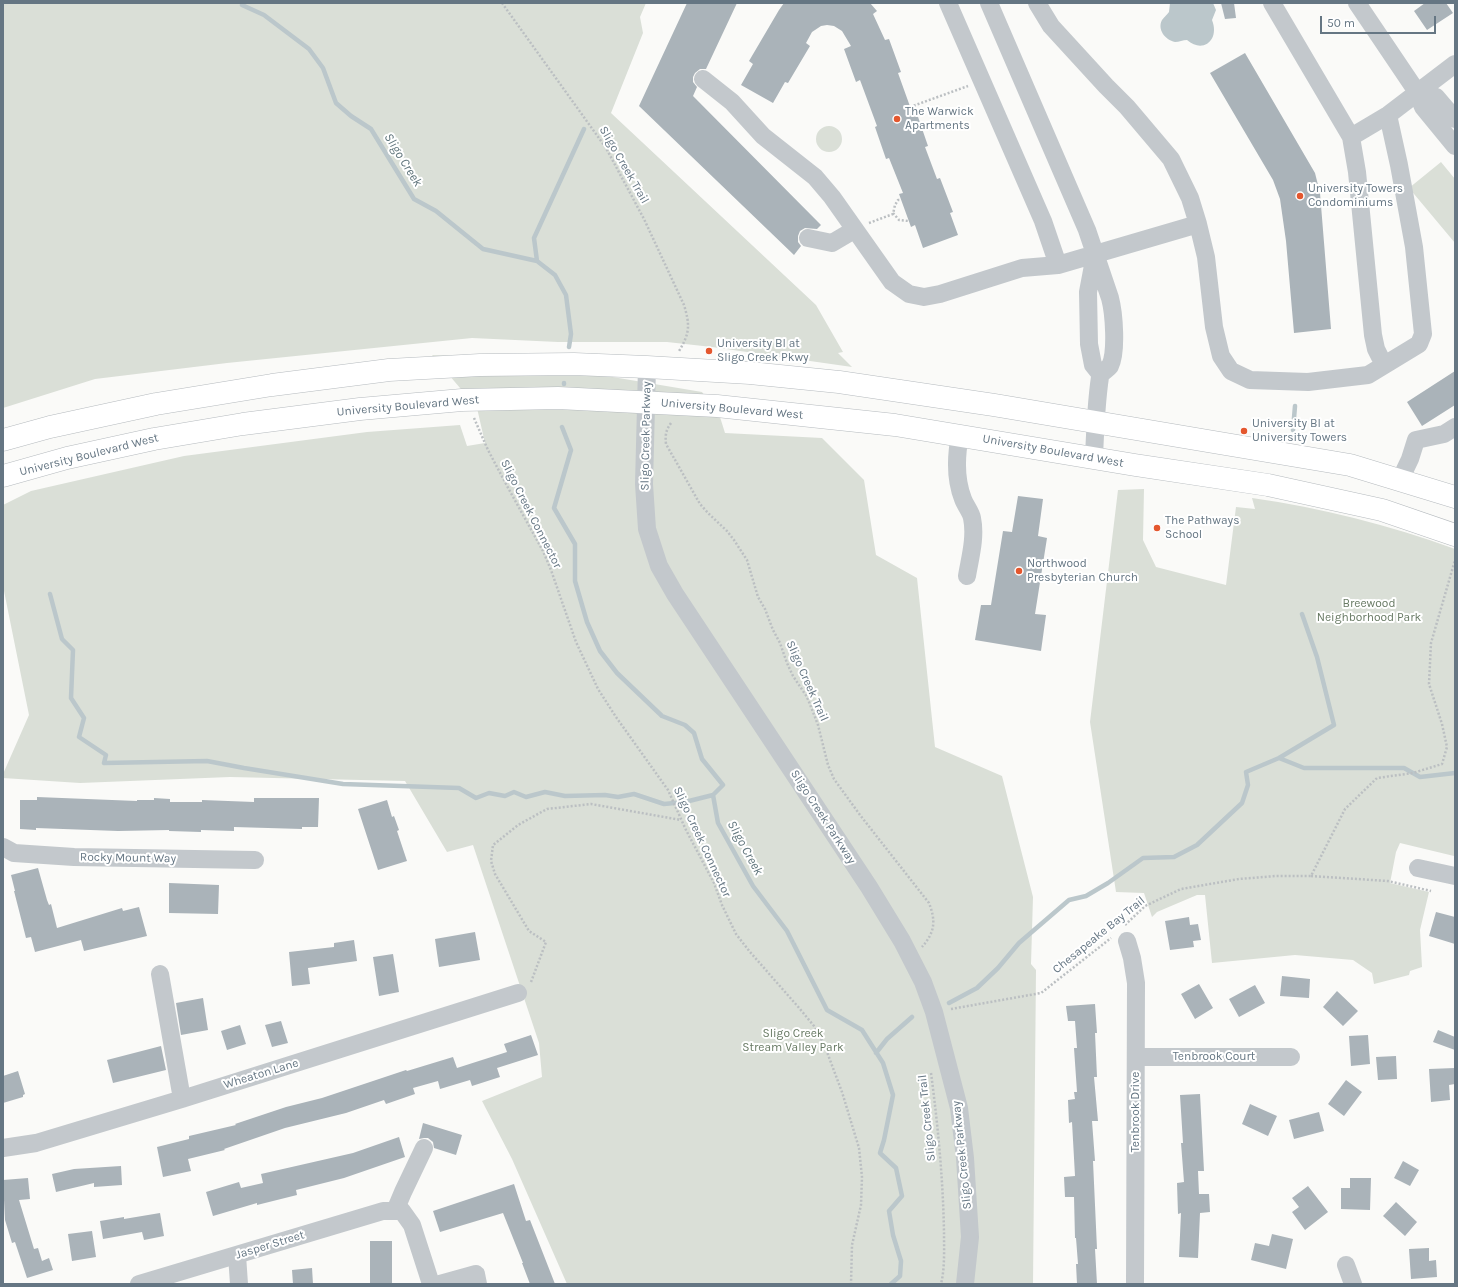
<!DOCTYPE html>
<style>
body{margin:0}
#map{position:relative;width:1458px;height:1287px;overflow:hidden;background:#fafaf8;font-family:Karla,sans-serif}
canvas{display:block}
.frame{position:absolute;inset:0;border:4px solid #657683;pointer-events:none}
.scale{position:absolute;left:1320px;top:16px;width:116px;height:18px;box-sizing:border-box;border:2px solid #657683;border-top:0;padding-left:5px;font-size:12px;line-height:14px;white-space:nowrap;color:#657683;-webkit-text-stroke:3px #fff;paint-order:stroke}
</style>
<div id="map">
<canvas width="1458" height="1287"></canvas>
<div class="frame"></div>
<div class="scale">50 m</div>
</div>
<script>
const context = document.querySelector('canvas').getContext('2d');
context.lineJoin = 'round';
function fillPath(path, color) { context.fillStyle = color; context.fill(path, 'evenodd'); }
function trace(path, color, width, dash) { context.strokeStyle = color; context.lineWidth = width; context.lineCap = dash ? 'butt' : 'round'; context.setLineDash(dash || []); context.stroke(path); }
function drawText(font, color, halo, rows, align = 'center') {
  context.font = font + ' Karla,sans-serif'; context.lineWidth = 4; context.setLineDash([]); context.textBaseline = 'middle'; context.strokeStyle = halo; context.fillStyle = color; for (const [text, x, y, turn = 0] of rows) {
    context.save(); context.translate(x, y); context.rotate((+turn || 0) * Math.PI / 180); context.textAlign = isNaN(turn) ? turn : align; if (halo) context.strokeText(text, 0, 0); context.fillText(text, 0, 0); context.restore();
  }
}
const green = new Path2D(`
 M3 3H646L640 17 643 33 611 113 816 305 843 352 838 353 852 367 712 347 667 342H558L472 338 227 363 95 379 3 408Z
 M816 139a13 13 0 1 1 26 0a13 13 0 1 1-26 0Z
 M1441 162 1455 179V243L1409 188Z
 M432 355 499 358 702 392 720 417 725 433 822 438 864 480 876 555 917 578 935 747 1002 776 1033 897 1031 964 1036 970 1033 1284H567L512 1159 482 1101 542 1077 539 1043 473 845 447 852 405 781 230 777 80 783 3 778V774L29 715 3 586V505L31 491 184 456 367 432 460 425 467 446 485 443 477 408Z
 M1144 489 1143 540 1156 567 1226 585 1236 507 1255 509 1252 498C1322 508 1389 525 1455 549V853L1454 856 1400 843 1396 852 1390 883 1429 892 1420 930 1422 967 1410 971 1409 975 1374 984 1372 973 1353 960 1295 955 1212 963 1205 895H1197L1157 912 1152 917 1144 893 1116 892 1090 722 1118 490Z`);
const water = new Path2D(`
 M1170 3H1213L1216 10 1212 20C1220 40 1203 54 1187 40 1183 40 1179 42 1175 42 1165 40 1157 29 1162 20 1164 17 1167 15 1169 12Z`);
const stream = new Path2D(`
 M242 5 264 15 309 49 323 68 336 103 351 116 371 129 414 199 436 211 483 249 537 261 555 275 566 295 571 334 569 347
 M537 261 534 238 584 129
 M564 384V383
 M562 427 571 450 554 508 575 544V581L587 622 600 651 617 673 662 716 685 725 694 733 702 759 723 785 713 795 718 823 753 886 787 931 827 1010 862 1030 883 1063 893 1095 884 1140 880 1153 896 1168 902 1196 889 1211 893 1235 901 1261 900 1276 891 1284
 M1293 430 1295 406
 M50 594 62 639 73 650 71 698 84 718 79 737 106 755 104 763 207 761 244 768 343 784 459 788 476 798 489 793 505 796 514 792 526 797 545 792 565 796 605 795 618 797 634 794 664 804 685 802 713 795
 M1279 758 1304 768H1404L1420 777 1455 773
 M949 1003 977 988 998 968 1019 943 1069 900 1086 896 1108 883 1143 858 1174 857 1197 845 1242 803 1248 785 1246 772 1279 758 1334 725 1317 657 1302 614
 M876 1053 887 1039 912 1017`);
const building = new Path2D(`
 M687 3H737L706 69H700L695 73 693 77V82L697 87 693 96 821 225 817 229 805 228 800 231 798 236V242L801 246 794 255 639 106Z
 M784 3H870L877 11 873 14 885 40 889 39 901 72 898 73 912 112 916 111 928 146 925 147 937 179 940 178 953 212 950 213 958 235 923 248 915 225 911 227 899 194 903 193 889 158 886 159 875 127 877 126 860 80 856 82 844 49 851 46 842 31 834 26 827 25 821 26 812 32 806 43 810 46 788 83 785 82 773 103 741 85 753 64 749 61 779 10Z
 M1221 3H1234L1236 18 1225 19Z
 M1425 3H1446L1453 13 1427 30 1414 11Z
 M1245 53 1315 173 1320 193 1331 329 1294 333 1286 241 1280 199 1273 180 1210 73Z
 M1455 371V405L1422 426 1407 402Z
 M1018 496 1043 499 1038 536 1047 538 1035 614 1046 615 1041 651 975 640 981 605H991L1003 531 1012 532Z
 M37 797 137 801V800H154V798L170 799V802H202V800L254 802V798H319L318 827H302V829L234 827V831L201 830V832L169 831V830L118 831 36 828V830L20 829V800H37Z
 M387 800 392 817 394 816 399 830 397 831 407 861 378 870 358 809Z
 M38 868 47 900 49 905 51 904 57 928 122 908 123 911 139 907 147 936 84 951 81 940 35 952 31 937 26 938 14 891H15L11 875Z
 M169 883 219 885 218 914 169 913Z
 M1436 912 1455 917V944L1429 936Z
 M1189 917 1190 925 1198 924 1201 940 1193 941 1194 947 1170 950 1165 921Z
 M475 932 480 960 439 967 435 939Z
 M354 940 357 961 308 968 310 984 292 986 289 952 334 947V943Z
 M393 954 399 992 379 996 373 957Z
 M1282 976 1310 979 1309 998 1280 996Z
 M1199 984 1213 1008 1195 1019 1181 994Z
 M1255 985 1265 1003 1239 1017 1229 999Z
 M1337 991 1358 1011 1343 1026 1323 1007Z
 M203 998 208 1030 181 1035 176 1003Z
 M1095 1004 1097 1033H1095L1097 1077H1094L1098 1121H1092L1095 1161H1093L1097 1249H1095L1097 1284H1077L1076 1264H1078L1076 1238H1075L1074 1197H1065L1064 1177 1075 1176 1072 1122 1069 1123 1068 1100 1075 1099 1074 1092H1077L1074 1048H1077L1075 1021H1068L1066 1006Z
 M281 1021 288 1043 272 1047 265 1025Z
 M240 1025 246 1044 227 1050 221 1031Z
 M1438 1030 1455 1037V1050L1433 1042Z
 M531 1035 538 1055 497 1068 500 1077 472 1086 470 1080 440 1089 438 1081 413 1088 415 1094 386 1104 384 1100 346 1113 285 1128 224 1149 225 1150 188 1159 191 1171 163 1177 157 1147 189 1139V1136L236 1125 235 1124 286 1107 322 1098 406 1070 407 1071 453 1057 457 1068 507 1052 504 1044Z
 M1368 1035 1370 1064 1351 1066 1349 1036Z
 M161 1046 166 1070 113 1083 107 1060Z
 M1396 1056 1397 1079 1378 1080 1376 1057Z
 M1455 1068V1084L1449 1085 1450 1100 1431 1102 1429 1069Z
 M18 1071 25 1094 23 1095V1097L3 1103V1076Z
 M1346 1080 1362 1092 1344 1116 1328 1104Z
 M1200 1094 1204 1171H1198L1199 1194H1209L1210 1212 1200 1213 1198 1258 1179 1257 1181 1213 1178 1214 1177 1183 1184 1182 1181 1143H1183L1180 1095Z
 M1250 1104 1277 1116 1268 1136 1242 1124Z
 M1319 1112 1324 1131 1294 1139 1289 1120Z
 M423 1123 462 1135 456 1155 434 1148 433 1142 428 1138H424L419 1139Z
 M399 1137 405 1157 344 1178 296 1190 297 1195 257 1205V1203L213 1216 206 1192 239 1182 241 1188 263 1183 261 1174 353 1153Z
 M1403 1161 1419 1170 1410 1186 1394 1178Z
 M121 1166 122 1185 94 1187V1183L56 1192 52 1174 74 1169Z
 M28 1178 30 1199 19 1200 34 1249 38 1248 42 1261 49 1258 53 1270 27 1278 15 1242 12 1243 5 1220 3 1180Z
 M1350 1178H1371L1370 1210 1341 1209V1188H1350Z
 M514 1184 526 1221 530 1220 555 1284H530L522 1263H523L503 1213 440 1232 433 1211Z
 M1308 1186 1328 1212 1305 1230 1292 1212 1299 1207 1292 1198Z
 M1396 1202 1417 1222 1405 1236 1383 1216Z
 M160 1213 164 1236 144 1240 142 1232 103 1239 100 1221 124 1217V1219Z
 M92 1231 96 1257 72 1261 68 1234Z
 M1272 1234 1293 1239 1286 1269 1251 1260 1255 1243 1269 1246Z
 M370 1241H392V1284H370Z
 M1429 1248V1261L1436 1260 1437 1277 1411 1279 1409 1249Z
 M312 1268 313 1284H293L292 1270Z`);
const path = new Path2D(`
 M502 3 606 148 644 219 684 305C690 325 690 333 679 351
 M910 107 968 86
 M893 213 899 220 909 221
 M869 223 893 214 895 205 898 200H901
 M474 418 488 450 506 484 543 551 551 570 576 642 598 689 616 717 668 790 686 830 714 883 722 905 736 934 750 952 800 1009 814 1026 824 1044 842 1092 859 1148 862 1177 861 1205 852 1245 851 1284
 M671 423C666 430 665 435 666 444L700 504 709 514 727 531 734 540 747 560 758 597 765 609 773 630 780 643 787 663 793 676 807 697 813 712 818 725 828 765 834 779 860 815 929 903C936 921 935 932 922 947
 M1311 876 1388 881 1431 891
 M1125 925 1145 906 1181 889 1239 879 1276 876H1311L1345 809 1377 778 1413 773 1442 764 1447 747 1442 724 1429 684 1431 643 1455 560
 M531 982 546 942 529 931 495 874 491 861 493 845 518 825 547 809 591 804 681 820
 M951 1009 1041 993 1111 938
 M931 1073C938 1126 943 1179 944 1232 944 1249 945 1268 941 1284`);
const minor = new Path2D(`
 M989 3 1087 230 1110 298C1114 313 1117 352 1110 366 1107 370 1101 372 1100 377 1096 404 1095 431 1094 458
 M1037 3 1051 26 1106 86 1127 107 1171 159 1190 198 1198 224 1206 257 1214 327 1221 356 1231 371 1250 380 1308 382 1368 375 1419 344 1423 334 1414 247 1399 165 1388 115
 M1272 3 1351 137
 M1357 3 1417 92 1423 107 1455 146
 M703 79 732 102 763 136 815 177 832 197 892 282 909 294 924 297 940 294 1022 268 1058 265 1043 221 948 3
 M1417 92 1436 97 1455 119
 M808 238 832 243 854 230
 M1095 255 1088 292 1089 344 1093 365 1101 375
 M1058 265 1198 224
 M1384 365 1376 349 1373 335 1357 172 1351 137 1388 115 1455 64
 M647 367 644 484 647 529 659 566 675 594 869 887 902 941 923 982 934 1012 959 1108 965 1158 970 1237 965 1284
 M960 435C956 456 955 479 963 499 965 505 971 512 972 518 976 537 970 558 967 576
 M1400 480 1410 459 1416 440 1444 434 1455 427
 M3 847 14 853 74 857 255 860
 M1418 868 1455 876
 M1127 941 1132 958 1136 983 1135 1284
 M160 974 182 1099
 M1136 1057H1291
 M3 1148 36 1143 182 1099 518 993
 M395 1211 403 1192 424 1148
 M237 1255 239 1284
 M1346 1265 1353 1284
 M139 1284 383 1211H402L412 1225 431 1284
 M440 1284 476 1274 478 1284`);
const major = new Path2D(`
 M3 440 50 427 156 404 272 385 389 370 480 365 574 364 647 367 750 373 839 382 994 405 1350 465 1455 497
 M3 476 67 458 154 439 243 424 360 409 462 400 558 398 717 406 895 425 1135 465 1268 485 1382 510 1455 535`);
const markers = [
 [897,119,4,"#e4572e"],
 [1300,196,4,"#e4572e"],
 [709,351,4,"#e4572e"],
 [1244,431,4,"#e4572e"],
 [1157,528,4,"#e4572e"],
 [1019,571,4,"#e4572e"]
];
const poiNames = [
 ["The Warwick",905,112],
 ["Apartments",905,126],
 ["University Towers",1308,189],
 ["Condominiums",1308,203],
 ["University Bl at",717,344],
 ["Sligo Creek Pkwy",717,358],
 ["University Bl at",1252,424],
 ["University Towers",1252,438],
 ["The Pathways",1165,521],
 ["School",1165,535],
 ["Northwood",1027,564],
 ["Presbyterian Church",1027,578]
];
const streetNames = [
 ["Sligo Creek Trail",624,165,60],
 ["University Boulevard West",408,406,-5],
 ["University Boulevard West",732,409,5],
 ["Sligo Creek Parkway",646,436,-89],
 ["University Boulevard West",1053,451,10],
 ["University Boulevard West",89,455,-14],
 ["Sligo Creek Connector",531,514,63],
 ["Sligo Creek Trail",807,681,66],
 ["Sligo Creek Parkway",823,817,57],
 ["Sligo Creek Connector",702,842,65],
 ["Rocky Mount Way",128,858,1],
 ["Chesapeake Bay Trail",1099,935,-39],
 ["Tenbrook Court",1214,1057],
 ["Wheaton Lane",261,1074,-17],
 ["Tenbrook Drive",1136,1112,-90],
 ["Sligo Creek Trail",927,1118,-96],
 ["Sligo Creek Parkway",962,1155,-96],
 ["Jasper Street",270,1245,-17]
];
const parkNames = [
 ["Breewood",1369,604],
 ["Neighborhood Park",1369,618],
 ["Sligo Creek",793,1034],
 ["Stream Valley Park",793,1048]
];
const waterNames = [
 ["Sligo Creek",403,160,58],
 ["Sligo Creek",745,848,61]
];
fillPath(green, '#dadfd7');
fillPath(water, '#bbc7cb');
trace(stream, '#bbc7cb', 4.5);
fillPath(building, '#aab3b9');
trace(major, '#b5babe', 23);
trace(path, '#bbbfc2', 2.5, [2, 2]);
trace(minor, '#c3c8cc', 18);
trace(major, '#fff', 22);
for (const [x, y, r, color] of markers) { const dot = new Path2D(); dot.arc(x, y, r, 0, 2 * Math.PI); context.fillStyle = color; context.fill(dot); trace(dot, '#fff', 1.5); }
drawText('12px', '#657683', '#fff', poiNames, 'left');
drawText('12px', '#657683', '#fff', streetNames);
drawText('12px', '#687a64', '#fff', parkNames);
drawText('italic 13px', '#60757c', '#fff', waterNames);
</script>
